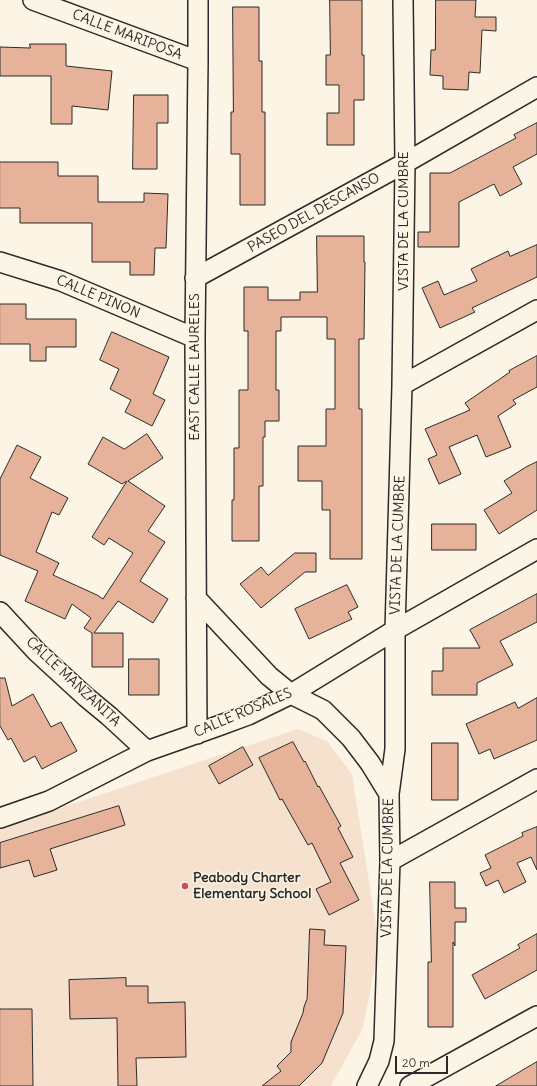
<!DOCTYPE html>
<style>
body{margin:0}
#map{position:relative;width:537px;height:1086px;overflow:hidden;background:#fcf5e5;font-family:Delius,sans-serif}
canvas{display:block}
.scale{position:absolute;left:395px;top:1056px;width:53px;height:18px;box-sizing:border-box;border:2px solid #2b2b2b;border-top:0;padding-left:5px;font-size:12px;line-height:14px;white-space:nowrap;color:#2b2b2b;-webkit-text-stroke:3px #fcf5e5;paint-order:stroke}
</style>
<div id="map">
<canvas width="537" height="1086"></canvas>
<div class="scale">20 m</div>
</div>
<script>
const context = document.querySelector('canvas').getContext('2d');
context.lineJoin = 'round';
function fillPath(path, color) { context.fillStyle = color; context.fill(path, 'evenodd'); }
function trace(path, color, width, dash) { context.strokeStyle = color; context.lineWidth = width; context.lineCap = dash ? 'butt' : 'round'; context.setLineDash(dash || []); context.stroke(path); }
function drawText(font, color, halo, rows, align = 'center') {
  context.font = font + ' Delius,sans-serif'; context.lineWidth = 3; context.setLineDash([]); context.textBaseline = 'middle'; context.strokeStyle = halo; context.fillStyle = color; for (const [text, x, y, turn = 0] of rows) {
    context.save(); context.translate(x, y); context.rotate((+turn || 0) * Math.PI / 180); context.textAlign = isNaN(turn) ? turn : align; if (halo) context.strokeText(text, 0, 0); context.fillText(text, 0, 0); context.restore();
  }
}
const built = new Path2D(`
 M298 729 327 741 352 774 379 944 363 1028 331 1086H0V828Z`);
const building = new Path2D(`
 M330 0H362V55H364V100H354V145H327V113H339V85H326V55H330Z
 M436 0H476L475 17H496V31L482 30 480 73 469 72 468 90 443 89V76L430 75 431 50H435Z
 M233 7H259V61H262V112H265V205H240V154H231V112H233Z
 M30 44H66V66L112 71 108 110 72 106V124H51V76H0V47L30 48Z
 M134 95H168V123H157V169H133Z
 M537 123V154L513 167 522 184 500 196 494 184 459 202V247H418V232H430V173H450L516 138 514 135Z
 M0 162H58V176H98V202H144V193L168 194 166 248H155L154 275H130V262H92V223H20V208H0Z
 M317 236H364V262H365L364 339H359V409H362V559H330V510H322V481H298V446H326V409H335V339H327V317H281V331H276V390H279V421H265V437H263V486H259V541H232V500H234V448H239V390H248V331H244V287H268V300H300V292H317Z
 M537 245V277L472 308 475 312 440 328 422 288 438 281 444 295 477 281 471 269 508 251 510 256Z
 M0 304H26V319H76V347H46V361H30V344H0Z
 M112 332 169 357 153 394 165 400 152 426 125 412 131 400 110 389 119 369 100 360Z
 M537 356V387L513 400 516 404 498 416 511 447 486 457 477 435 449 447 461 474 439 484 428 459 437 455 425 429 470 410 465 403 510 372 509 371Z
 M147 434 163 458 128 481 165 506 148 531 165 542 140 581 168 599 153 623 118 601 94 633H123V667H92V633L84 628 91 618 72 604 65 619 25 601 38 571 0 555V479L17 445 41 457 30 478 68 498 59 515 52 512 36 552 59 563 53 575 97 595 103 599 133 553 109 538 104 545 92 537 127 481 122 484 88 464 103 437 124 449Z
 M537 462V510L499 534 484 510 512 493 504 481 526 467Z
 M432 524H476V550H432Z
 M295 553H316V572H305L261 608 240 584 261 567 268 575Z
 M347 585 358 607 348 612 352 619 309 639 295 609Z
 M537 594V622L500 641 513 665 477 683V695H432V671H443V648H480L470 630Z
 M129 659H159V695H129Z
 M0 678H5L12 706 33 694 51 727 61 722 77 751 42 769 35 756 24 762 11 738 8 740 0 726Z
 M537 698V740L494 759 490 749 479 754 466 724 515 702 518 708Z
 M293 742 304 762 305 761 318 787 319 786 341 826 338 828 353 857 340 863 359 900 329 915 316 889 331 882 312 843 308 845 282 799 280 800 259 758Z
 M432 743H458V800H432Z
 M243 747 253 765 219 784 209 766Z
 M119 806 125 825 50 849 57 870 34 877 29 860 0 868V843Z
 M537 827V870L531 857 517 863 526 882 504 893 498 880 486 886 480 873 491 868 485 855 523 836 522 833Z
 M430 882H455V908H466V922H455V946L453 942V1027H428V962H431Z
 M310 929 325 930 324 945 346 946 343 1013 322 1063 299 1086H262L281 1071 277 1066 291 1052V1042L303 1013 304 1007 307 999Z
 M537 934V970L485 999 472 975 520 948 518 945Z
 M126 978V986H148V1003L185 1002 186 1057 136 1058 137 1086H118L117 1018 70 1019 69 980Z
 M0 1009H32L33 1086H0Z
 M537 1062V1086H496Z`);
const street = new Path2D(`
 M33 0 198 61
 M0 262 61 281 195 338
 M195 278 405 163 537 87
 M402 385 537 310
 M196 598 269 676 291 694 323 710 351 738 370 763 389 794
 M0 612 37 652 86 697 109 716 147 751
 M197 734 195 338 198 61V0
 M0 818 49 801 147 751 218 726 248 715 291 694 395 630 537 549
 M390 861 537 779
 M367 1086 379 1061 384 1041 390 861 389 794 395 749V630L402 385 405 163 403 0
 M410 1086 537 1016`);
const markers = [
 [185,886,4,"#d1495b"]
];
const streetNames = [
 ["CALLE MARIPOSA",127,35,21],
 ["PASEO DEL DESCANSO",314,213,-29],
 ["VISTA DE LA CUMBRE",404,221,-90],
 ["CALLE PINON",98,297,23],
 ["EAST CALLE LAURELES",195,367,-90],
 ["VISTA DE LA CUMBRE",398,545,-88],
 ["CALLE MANZANITA",73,682,43],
 ["CALLE ROSALES",243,713,-23],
 ["VISTA DE LA CUMBRE",388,868,-89]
];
const poiNames = [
 ["Peabody Charter",193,878],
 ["Elementary School",193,894]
];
fillPath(built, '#f6e1ce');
fillPath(building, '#e7b29a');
trace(building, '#2b2b2b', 1);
trace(street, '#2b2b2b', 22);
trace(street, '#fcf5e5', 19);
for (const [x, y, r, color] of markers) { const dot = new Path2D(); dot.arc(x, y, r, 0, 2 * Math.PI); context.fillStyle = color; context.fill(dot); trace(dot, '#fcf5e5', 1.5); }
drawText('14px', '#2b2b2b', '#fcf5e5', streetNames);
drawText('bold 14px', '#2b2b2b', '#fcf5e5', poiNames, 'left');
</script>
